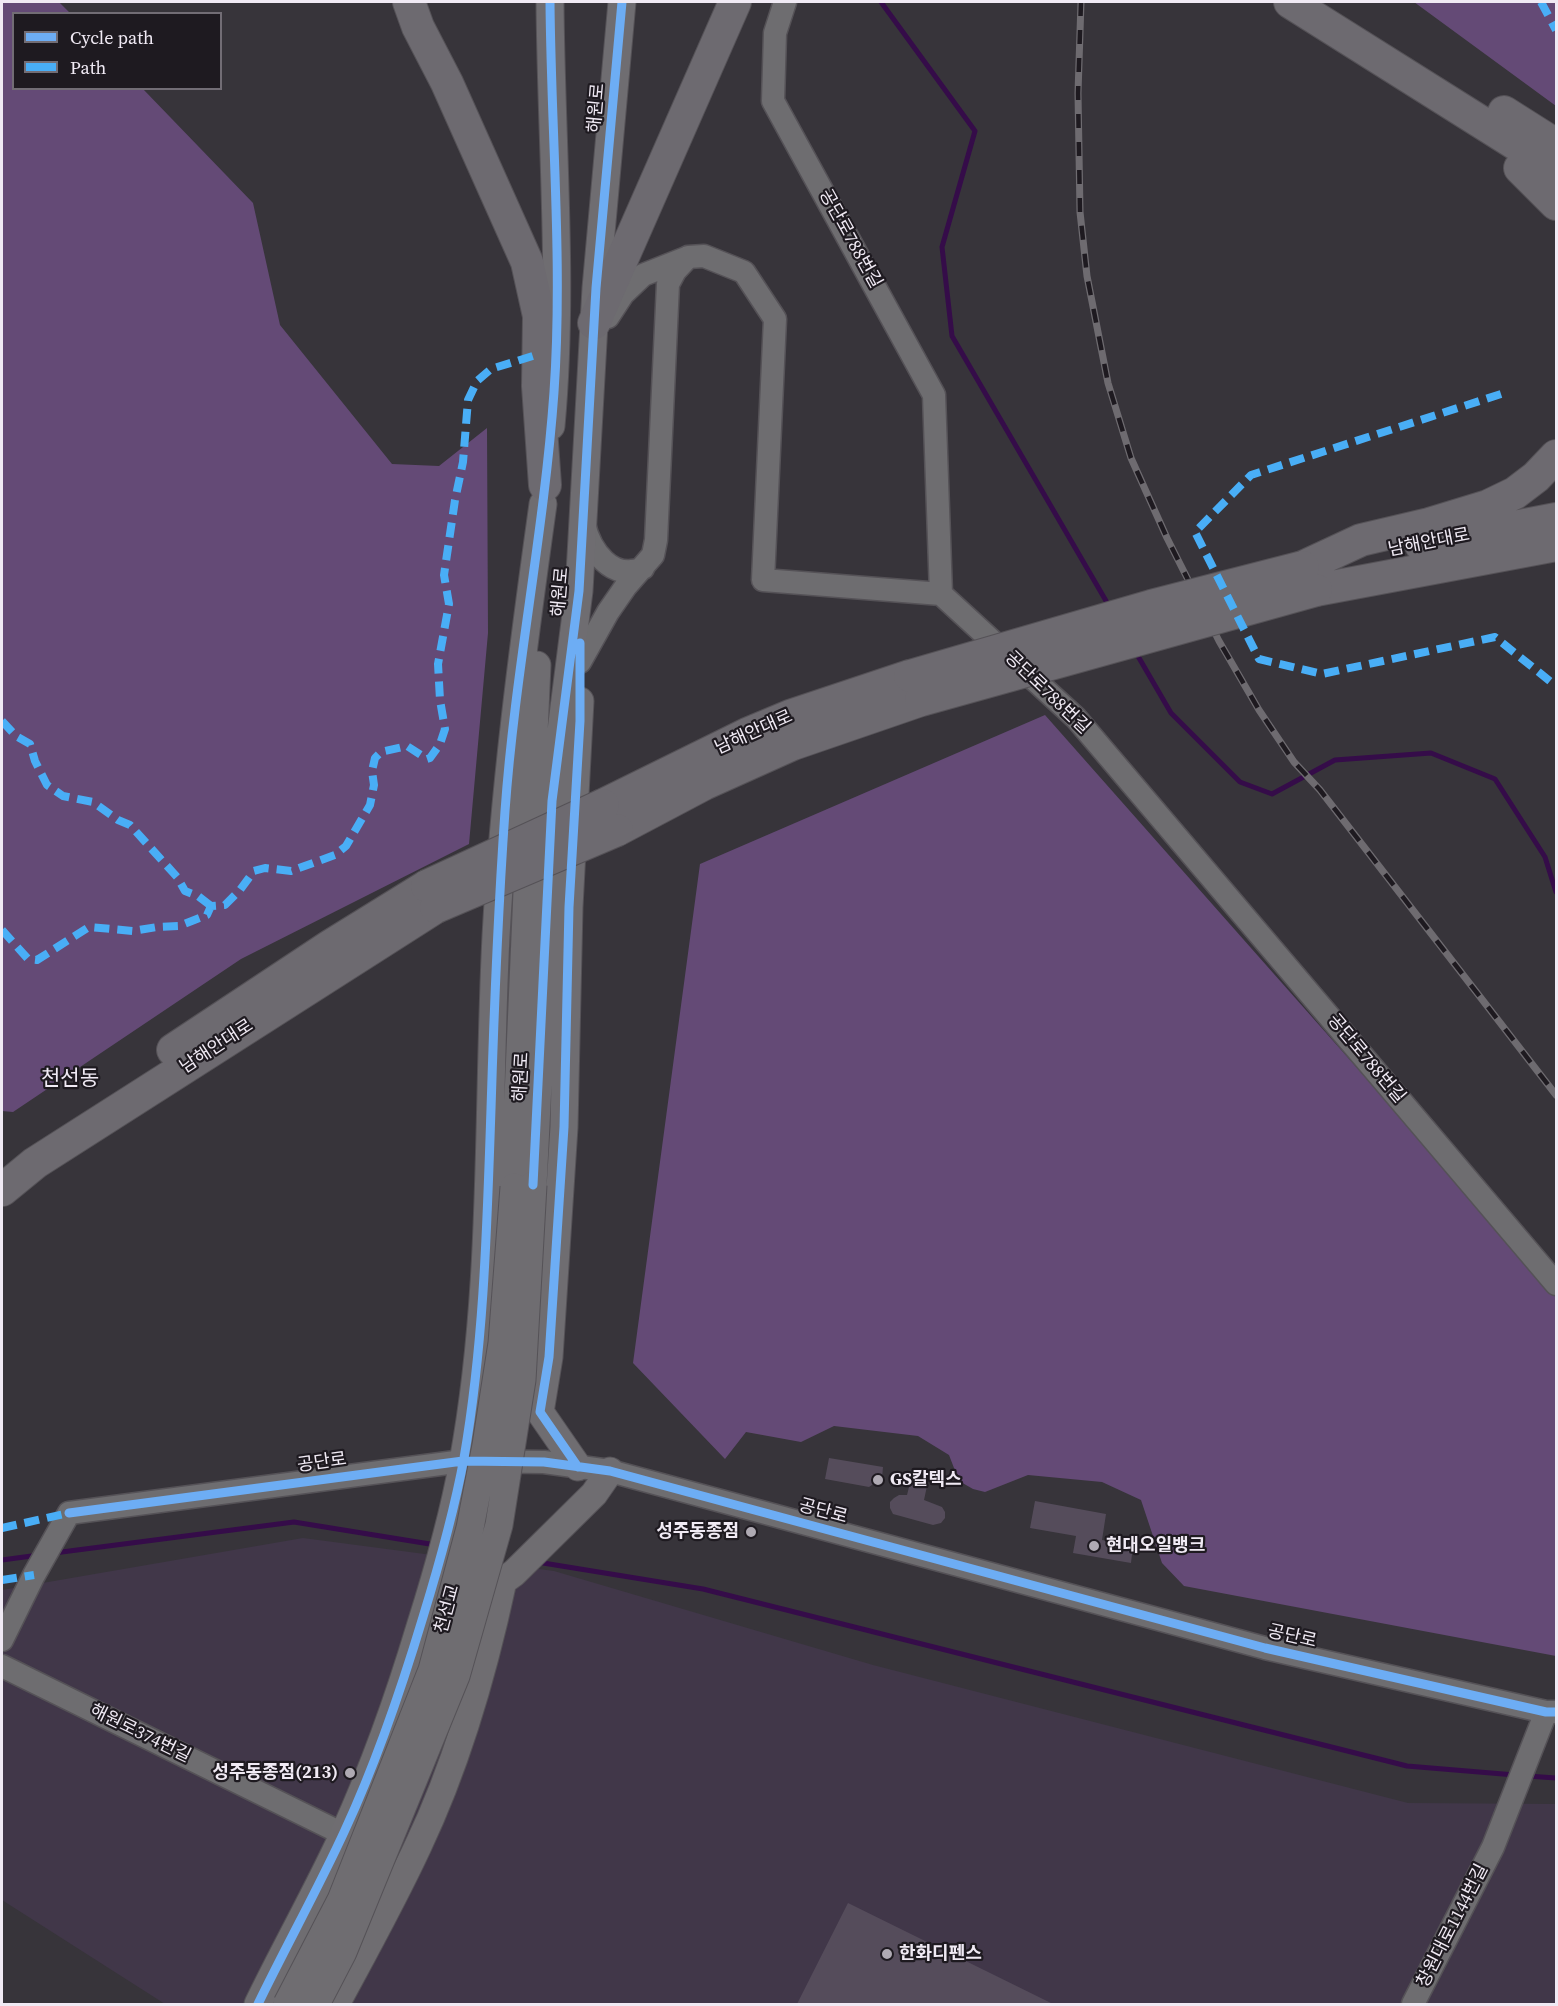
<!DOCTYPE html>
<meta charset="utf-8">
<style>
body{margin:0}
#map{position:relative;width:1558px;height:2006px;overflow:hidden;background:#37343a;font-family:"Source Serif 4",serif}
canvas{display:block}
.frame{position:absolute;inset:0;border:3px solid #f0eaf4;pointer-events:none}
.legend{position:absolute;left:12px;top:12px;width:210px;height:78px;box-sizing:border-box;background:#1e1a20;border:2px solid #726d75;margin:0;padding:8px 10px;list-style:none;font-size:18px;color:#f0eaf4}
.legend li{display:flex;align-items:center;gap:12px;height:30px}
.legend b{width:30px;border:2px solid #726d75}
</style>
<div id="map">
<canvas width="1558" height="2006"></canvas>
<div class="frame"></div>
<ul class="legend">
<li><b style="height:8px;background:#6dadf4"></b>Cycle path</li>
<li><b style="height:8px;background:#49aef6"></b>Path</li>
</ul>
</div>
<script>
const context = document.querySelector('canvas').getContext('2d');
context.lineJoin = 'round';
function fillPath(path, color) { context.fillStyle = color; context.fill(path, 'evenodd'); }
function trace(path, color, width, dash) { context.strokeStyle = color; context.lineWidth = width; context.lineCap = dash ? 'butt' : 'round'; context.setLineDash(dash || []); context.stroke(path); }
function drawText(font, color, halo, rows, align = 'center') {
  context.font = font + ' "Source Serif 4","Noto Sans KR",serif'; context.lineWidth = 4.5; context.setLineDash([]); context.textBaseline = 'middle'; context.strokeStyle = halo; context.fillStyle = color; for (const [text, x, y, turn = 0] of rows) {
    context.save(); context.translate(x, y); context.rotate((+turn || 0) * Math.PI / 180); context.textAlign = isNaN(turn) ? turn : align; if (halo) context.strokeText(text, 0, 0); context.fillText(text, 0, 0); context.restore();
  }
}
const built = new Path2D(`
 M303 1538 554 1571 873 1665 1408 1803 1556 1804V2004H165L2 1900V1590Z`);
const green = new Path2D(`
 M2 2H59L70 13 14 14V88L143 89 253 203 280 325 392 464 439 466 487 428 488 633 469 844 241 959 13 1112 2 1111Z
 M1414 2H1556V106Z
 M1045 715 1556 1293V1656L1184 1586 1162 1563 1141 1500 1102 1482 1028 1475 985 1492 973 1489 959 1481 949 1455 918 1436 834 1426 801 1442 746 1432 725 1459 633 1363 700 864Z`);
const stream = new Path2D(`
 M881 2 975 131 942 247 952 336 1109 606
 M1135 651 1171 713 1240 782 1272 794 1335 760 1431 753 1495 779 1545 857 1556 892
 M54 1553 294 1522 436 1545
 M2 1560 39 1555
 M537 1562 703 1589 1407 1766 1515 1775
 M1527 1776 1556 1778`);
const building = new Path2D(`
 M829 1458 883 1467 882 1478 869 1487 825 1479Z
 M916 1478 925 1481 927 1486 924 1500 942 1507 945 1512V1518L941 1523 933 1525 893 1514 890 1508V1502L894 1498 899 1495H907L910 1483Z
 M1035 1501 1106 1514 1102 1540 1133 1545 1131 1563 1073 1553 1076 1536 1030 1528Z
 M848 1903 1053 2004H797Z`);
const minor = new Path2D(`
 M785 2 775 33 773 101 934 395 941 594 1076 718 1556 1284
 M608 317 623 294 643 275 686 258
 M584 524C590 550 612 582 643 568
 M580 662 608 612 626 586 653 555 656 540 668 284 675 271 688 257 704 256 744 272 775 319 763 580 941 594
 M2 1640 34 1575 69 1513 463 1461 544 1462 610 1471 1265 1648 1546 1712H1556
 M2 1666 343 1834
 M1413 2004 1493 1847 1546 1712`);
const major = new Path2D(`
 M550 2C551 143 564 285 551 426
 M533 1185 552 801 579 591 596 288 622 2
 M514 1187 537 665
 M578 1467 540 1412 549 1357 564 1127 569 907 580 701
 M258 2004C286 1946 318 1890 345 1831 375 1765 399 1697 420 1627 437 1573 453 1518 463 1462 495 1289 487 1111 496 936 504 791 523 647 543 504
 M336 2004C364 1952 393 1900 418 1846 457 1764 484 1670 503 1581L514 1573 594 1494 610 1471`);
const highway = new Path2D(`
 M409 2 418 27 447 83 527 262 539 316 538 386 545 485
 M1290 2 1527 151 1556 176
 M1504 112 1556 145
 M1520 168 1556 204
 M594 323 735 2
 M1421 545 1556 519
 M1303 567 1361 540 1429 524 1488 506 1515 493 1536 477 1556 456
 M1316 590 1556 545
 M603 805 747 734 790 716 910 676
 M617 830 704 784 793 744 921 700
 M173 1050 330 946 427 886
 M2 1190 35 1163 436 907`);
const rail = new Path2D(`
 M1081 2 1078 93 1080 212 1087 276 1108 383 1131 458 1167 538 1219 641 1259 710 1294 762 1320 790 1556 1095`);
const majorBridge = new Path2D(`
 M287 2004 341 1900 432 1670 470 1528 486 1445 502 1343 514 1187
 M316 2004 343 1952 456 1676 499 1525 522 1380 533 1185`);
const highwayBridge = new Path2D(`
 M910 676 1151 606 1303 567
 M921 700 1316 590
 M427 886 603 805
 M436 907 617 830`);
const quiet = new Path2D(`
 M1541 2 1556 30
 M1501 394 1251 475 1195 532 1259 659 1322 674 1495 637 1556 686
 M2 721 16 736 30 744 35 761 47 785 63 796 93 802 118 820 130 825 177 877 185 891 198 896 211 906
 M2 930 28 959 37 960 89 927 133 931 157 927 179 926 207 915 211 906 225 905 240 890 254 871 265 868 291 871 335 855 346 846 370 805 374 785 372 771 375 758 381 752 407 746 427 759 430 758 440 744 445 729 440 700 438 664 449 604 444 575 455 500 463 462 468 400 477 381 491 369 539 354
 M2 1528 69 1513
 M2 1580 34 1575`);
const cycleway = new Path2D(`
 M533 1185 552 801 579 591 596 288 622 2
 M578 1467 540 1412 549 1357 564 1127 569 907 580 721V643
 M69 1513 463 1461 544 1462 610 1471 1265 1648 1546 1712H1556
 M258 2004C286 1946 318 1889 345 1830 377 1761 401 1690 423 1617 439 1565 454 1512 464 1458 484 1343 487 1226 491 1109 494 1010 498 911 505 811 515 671 544 533 554 392 563 263 551 131 550 2`);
const markers = [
 [878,1480,6,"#afaab3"],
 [751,1532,6,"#afaab3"],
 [1094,1546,6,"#afaab3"],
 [350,1773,6,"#afaab3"],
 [887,1954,6,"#afaab3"]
];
const streetNames = [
 ["해원로",597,108,-85],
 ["공단로788번길",850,239,61],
 ["남해안대로",1429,543,-11],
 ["해원로",561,592,-85],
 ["공단로788번길",1047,693,44],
 ["남해안대로",754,733,-24],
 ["남해안대로",217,1047,-33],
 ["공단로788번길",1366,1059,50],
 ["해원로",522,1077,-87],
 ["공단로",322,1463,-8],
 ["공단로",823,1512,15],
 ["천선교",448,1609,-75],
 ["공단로",1292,1637,13],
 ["해원로374번길",140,1734,26],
 ["창원대로1144번길",1453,1926,-63]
];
const poiNames = [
 ["GS칼텍스",890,1480],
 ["성주동종점",739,1532,"right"],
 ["현대오일뱅크",1106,1546],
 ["성주동종점(213)",338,1773,"right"],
 ["한화디펜스",899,1954]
];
const quarterNames = [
 ["천선동",70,1080]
];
fillPath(built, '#413749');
fillPath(green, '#644a76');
trace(stream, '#350c49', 5);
fillPath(building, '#554c5b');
trace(minor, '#555257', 25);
trace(major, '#555257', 29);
trace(highway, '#555257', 34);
trace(minor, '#6e6d70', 22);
trace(major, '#6f6d71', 27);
trace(highway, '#6d6a70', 32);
trace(rail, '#6e6b70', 7);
trace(rail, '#1e1a20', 4.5, [14]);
trace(majorBridge, '#555257', 29, []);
trace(highwayBridge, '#555257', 34, []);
trace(majorBridge, '#6f6d71', 27);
trace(highwayBridge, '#6d6a70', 32);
trace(quiet, '#49aef6', 8, [15, 8]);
trace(cycleway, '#6dadf4', 9);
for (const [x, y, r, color] of markers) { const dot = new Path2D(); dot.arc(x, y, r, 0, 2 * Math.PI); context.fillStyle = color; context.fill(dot); trace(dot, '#1e1a20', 2); }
drawText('18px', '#f0eaf4', '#1e1a20', streetNames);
drawText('bold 18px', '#f0eaf4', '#1e1a20', poiNames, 'left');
drawText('21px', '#f0eaf4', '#1e1a20', quarterNames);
</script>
